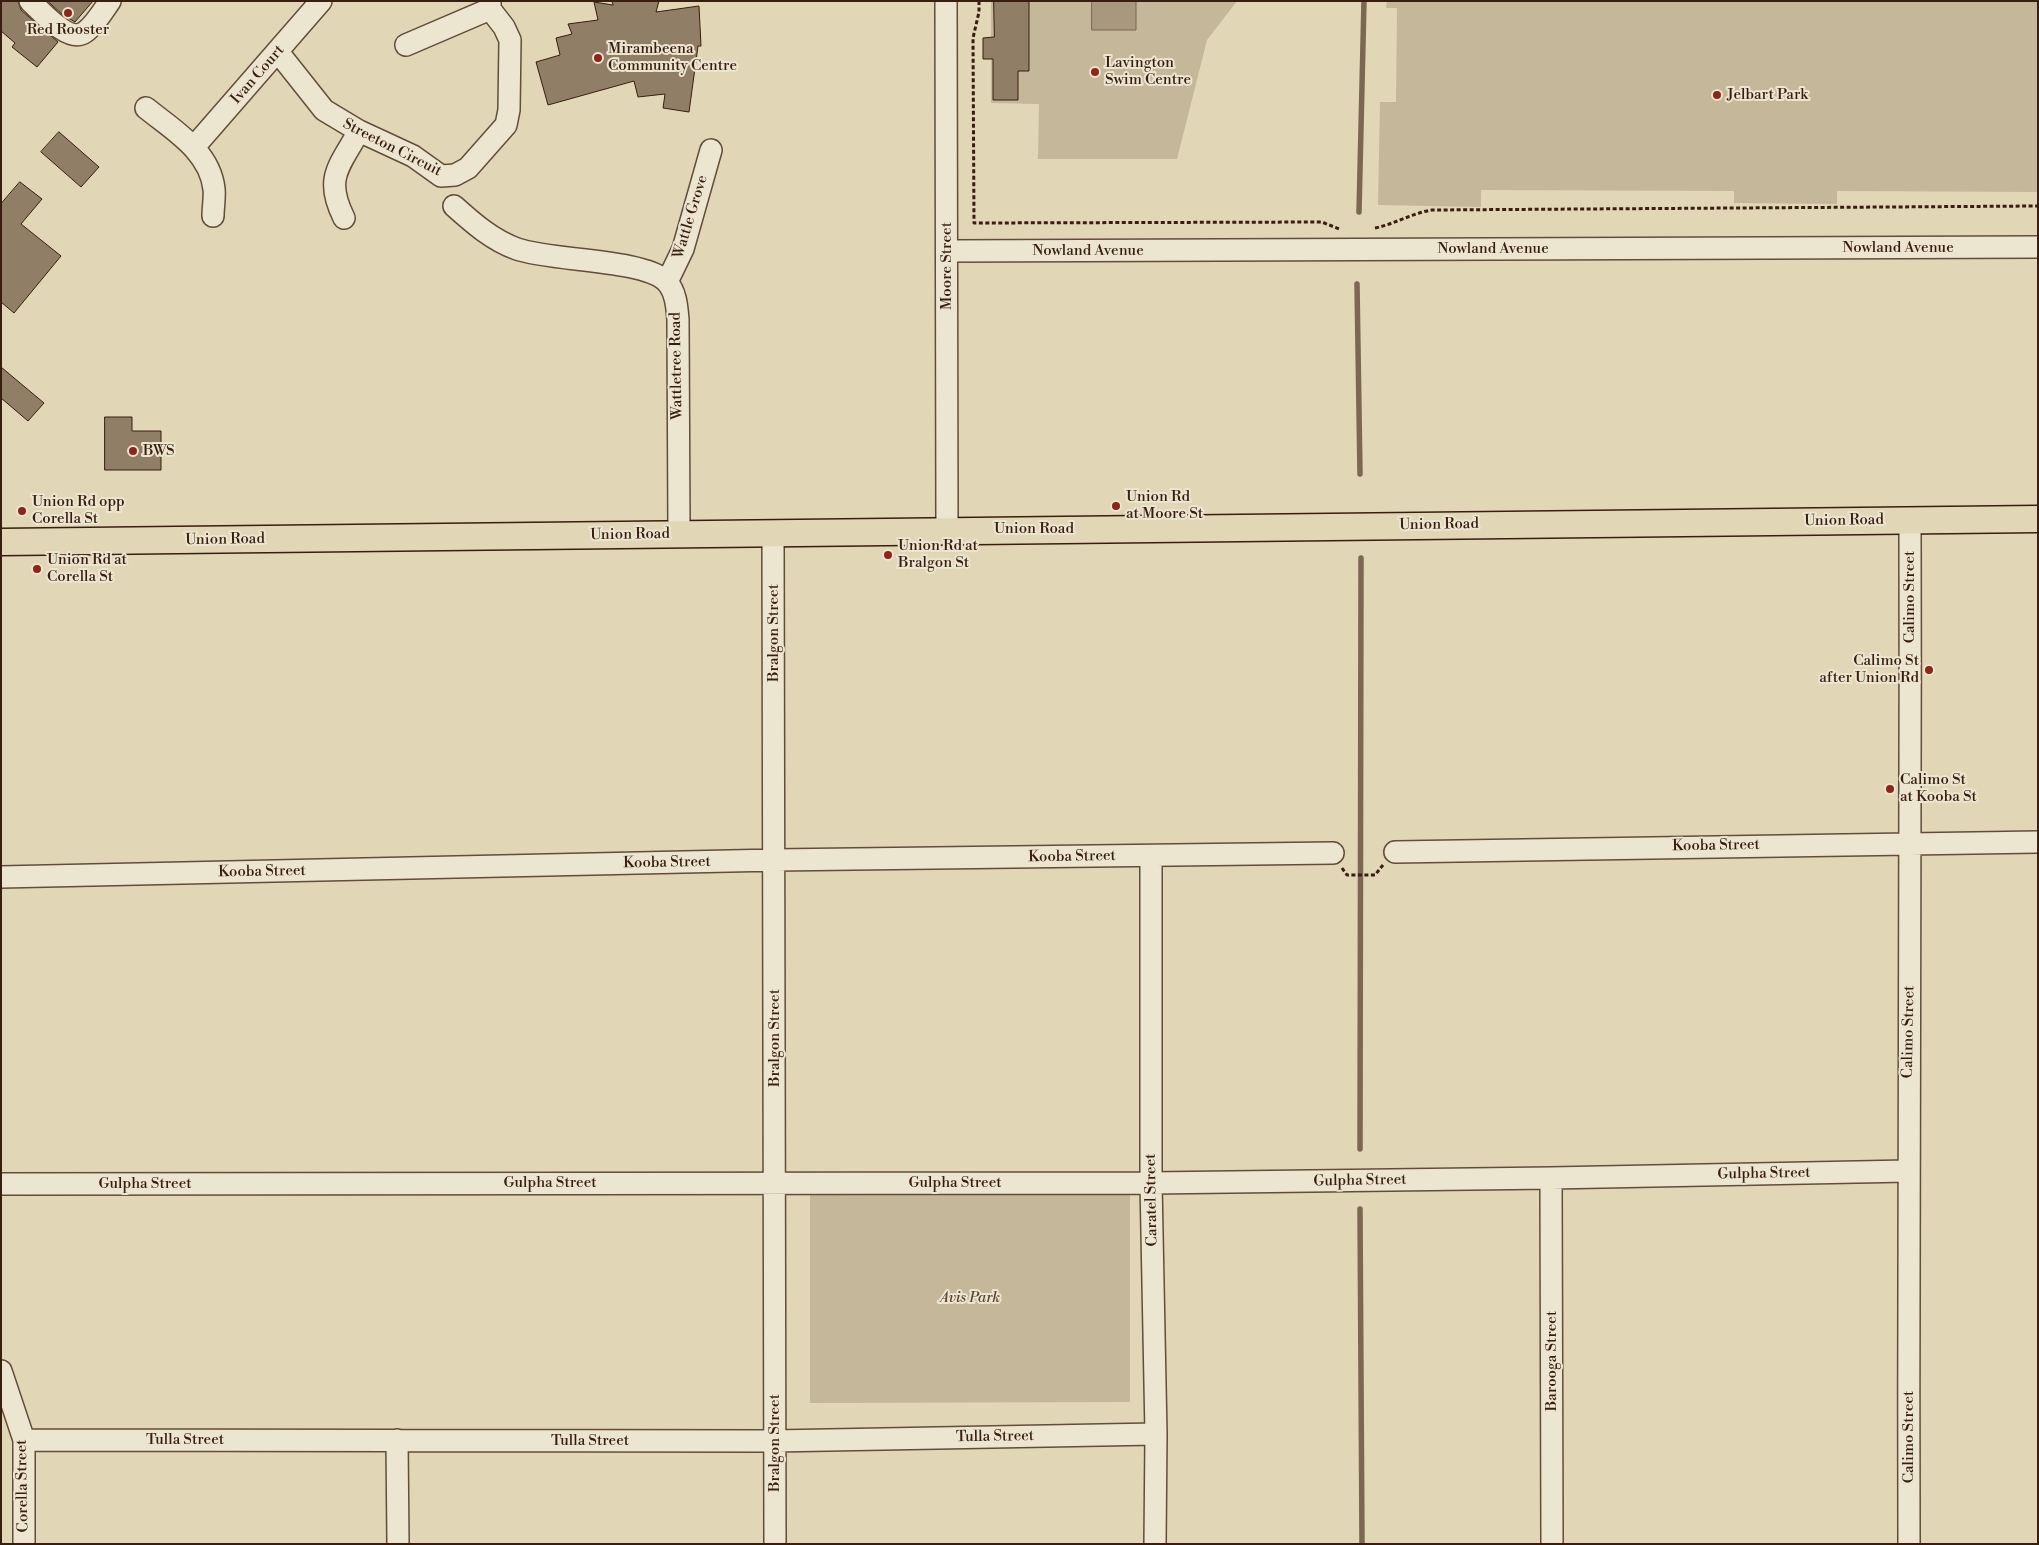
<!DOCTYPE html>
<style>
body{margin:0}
#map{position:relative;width:2039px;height:1545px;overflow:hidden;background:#e1d7b6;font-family:"Libre Bodoni",serif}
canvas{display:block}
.frame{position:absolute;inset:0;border:2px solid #391d10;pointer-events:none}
</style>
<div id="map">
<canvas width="2039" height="1545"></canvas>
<div class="frame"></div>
</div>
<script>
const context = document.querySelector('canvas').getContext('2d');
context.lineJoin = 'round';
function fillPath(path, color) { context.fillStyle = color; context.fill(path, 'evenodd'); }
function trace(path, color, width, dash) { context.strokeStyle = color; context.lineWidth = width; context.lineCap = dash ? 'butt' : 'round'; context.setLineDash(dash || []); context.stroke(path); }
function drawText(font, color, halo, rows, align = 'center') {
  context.font = font + ' "Libre Bodoni",serif'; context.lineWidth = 4; context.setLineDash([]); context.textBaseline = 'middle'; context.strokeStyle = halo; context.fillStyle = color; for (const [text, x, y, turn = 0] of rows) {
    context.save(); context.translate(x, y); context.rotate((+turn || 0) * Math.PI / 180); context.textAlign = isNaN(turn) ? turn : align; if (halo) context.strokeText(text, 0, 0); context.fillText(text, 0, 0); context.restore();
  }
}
const green = new Path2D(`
 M991 1H1237L1207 40 1177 159H1038L1039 104 991 103Z
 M1387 1H2038V192L1837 191V204L1734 203V191L1481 190V207L1378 205 1380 102H1396L1397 8H1386Z
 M1130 1194V1402L810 1403V1195Z`);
const water = new Path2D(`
 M1092 1H1136V30H1092Z`);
const stream = new Path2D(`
 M1359 212 1364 1
 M1357 284 1360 474
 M1360 1149 1361 558
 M1360 1209 1362 1544`);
const building = new Path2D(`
 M1 1H18L21 10 58 42 37 67 12 47 15 43 1 31Z
 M48 1H93L75 22 63 15Z
 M612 1H659L656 12 699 6 701 46H698L689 112 663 108 665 94 638 97 634 81 548 105 536 62 560 55 556 38 572 34 568 24 598 20 594 2 613 5Z
 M994 1H1029V71H1018V100H993V59H983V38L994 37Z
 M59 132 99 167 81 187 41 152Z
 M20 182 42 199 21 224 61 256 14 313 1 302V204Z
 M1 367 44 403 28 421 1 398Z
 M105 417H132V431H161V470H105Z`);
const path = new Path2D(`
 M979 1V12L973 38 974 223 1322 222 1339 229
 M1375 228C1395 224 1412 213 1432 210L2038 206
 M1342 868 1347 875H1375L1383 865`);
const minor = new Path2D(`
 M30 1C41 11 69 44 85 32 95 25 103 11 110 1
 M946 1 947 530
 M406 45 490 9
 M278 52 324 110 359 131 413 156 441 176 455 175 468 168 506 125 509 110 510 40 504 27 490 9V1
 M146 108C173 130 210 151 214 189 215 197 213 207 213 216
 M194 147 321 1
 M454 206C473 223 492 240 517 249 551 261 642 259 666 281 676 291 677 307 678 320L679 534
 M344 218C324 178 339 167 359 131
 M948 251 2038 247
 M667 282 683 249 711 150
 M773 533 775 1544
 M1395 852 2038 842
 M1151 856V1183L1156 1434 1155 1544
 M1 877 775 860 1333 853
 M1551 1178 1552 1544
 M1 1184 1151 1183 1551 1178 1908 1171
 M1 1371 24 1440V1544
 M24 1440 774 1441 1156 1434
 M397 1440 398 1544
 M1909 1544C1908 1203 1911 862 1910 521`);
const major = new Path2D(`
 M1 542 2038 519`);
const markers = [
 [68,13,5,"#8f2418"],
 [598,58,5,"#8f2418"],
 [1095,72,5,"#8f2418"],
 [1717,95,5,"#8f2418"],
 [133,451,5,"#8f2418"],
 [1116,506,5,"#8f2418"],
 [22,511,5,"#8f2418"],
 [888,555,5,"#8f2418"],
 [37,569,5,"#8f2418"],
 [1929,670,5,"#8f2418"],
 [1890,789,5,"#8f2418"]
];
const poiNames = [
 ["Red Rooster",68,30,"center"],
 ["Mirambeena",608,49],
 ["Community Centre",608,66],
 ["Lavington",1105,63],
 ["Swim Centre",1105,80],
 ["Jelbart Park",1727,95],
 ["BWS",143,451],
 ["Union Rd",1126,497],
 ["at Moore St",1126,514],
 ["Union Rd opp",32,502],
 ["Corella St",32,519],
 ["Union Rd at",898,546],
 ["Bralgon St",898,563],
 ["Union Rd at",47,560],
 ["Corella St",47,577],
 ["Calimo St",1919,661,"right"],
 ["after Union Rd",1919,678,"right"],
 ["Calimo St",1900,780],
 ["at Kooba St",1900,797]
];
const streetNames = [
 ["Ivan Court",258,75,-49],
 ["Streeton Circuit",392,148,27],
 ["Wattle Grove",691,217,-73],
 ["Nowland Avenue",1898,248],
 ["Nowland Avenue",1493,249],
 ["Nowland Avenue",1088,251],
 ["Moore Street",947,266,-90],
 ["Wattletree Road",677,366,-91],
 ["Union Road",1844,521,-1],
 ["Union Road",1439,525,-1],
 ["Union Road",1034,529],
 ["Union Road",630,535,-1],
 ["Union Road",225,540,-1],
 ["Calimo Street",1910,597,-90],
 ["Bralgon Street",774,633,-90],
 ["Kooba Street",1716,846,-1],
 ["Kooba Street",1072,857,-1],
 ["Kooba Street",667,863,-1],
 ["Kooba Street",262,872,-1],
 ["Calimo Street",1909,1032,-89],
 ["Bralgon Street",775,1038,-90],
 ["Gulpha Street",1764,1174,-1],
 ["Gulpha Street",1360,1181,-1],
 ["Gulpha Street",550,1183],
 ["Gulpha Street",955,1183],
 ["Gulpha Street",145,1184],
 ["Caratel Street",1152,1200,-91],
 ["Barooga Street",1552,1361,-90],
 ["Tulla Street",995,1437,-1],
 ["Calimo Street",1909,1437,-90],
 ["Tulla Street",185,1440],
 ["Tulla Street",590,1441],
 ["Bralgon Street",775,1443,-90],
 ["Corella Street",23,1486,-91]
];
const parkNames = [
 ["Avis Park",970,1298]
];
fillPath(green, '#c4b79a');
fillPath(water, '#a8987e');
trace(water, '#7c6752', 1);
trace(stream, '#7c6752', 5.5);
fillPath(building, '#907e66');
trace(building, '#391d10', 1);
trace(minor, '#634c3a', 24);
trace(major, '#391d10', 29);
trace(path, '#391d10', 3, [4, 2.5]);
trace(minor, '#ece5d0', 21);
trace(major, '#e1d7b6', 26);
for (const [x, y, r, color] of markers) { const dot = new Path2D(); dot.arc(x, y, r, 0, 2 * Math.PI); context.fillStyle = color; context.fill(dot); trace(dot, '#ece5d0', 2); }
drawText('15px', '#391d10', '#ece5d0', poiNames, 'left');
drawText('15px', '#391d10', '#ece5d0', streetNames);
drawText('italic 15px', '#5c4432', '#ece5d0', parkNames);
</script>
